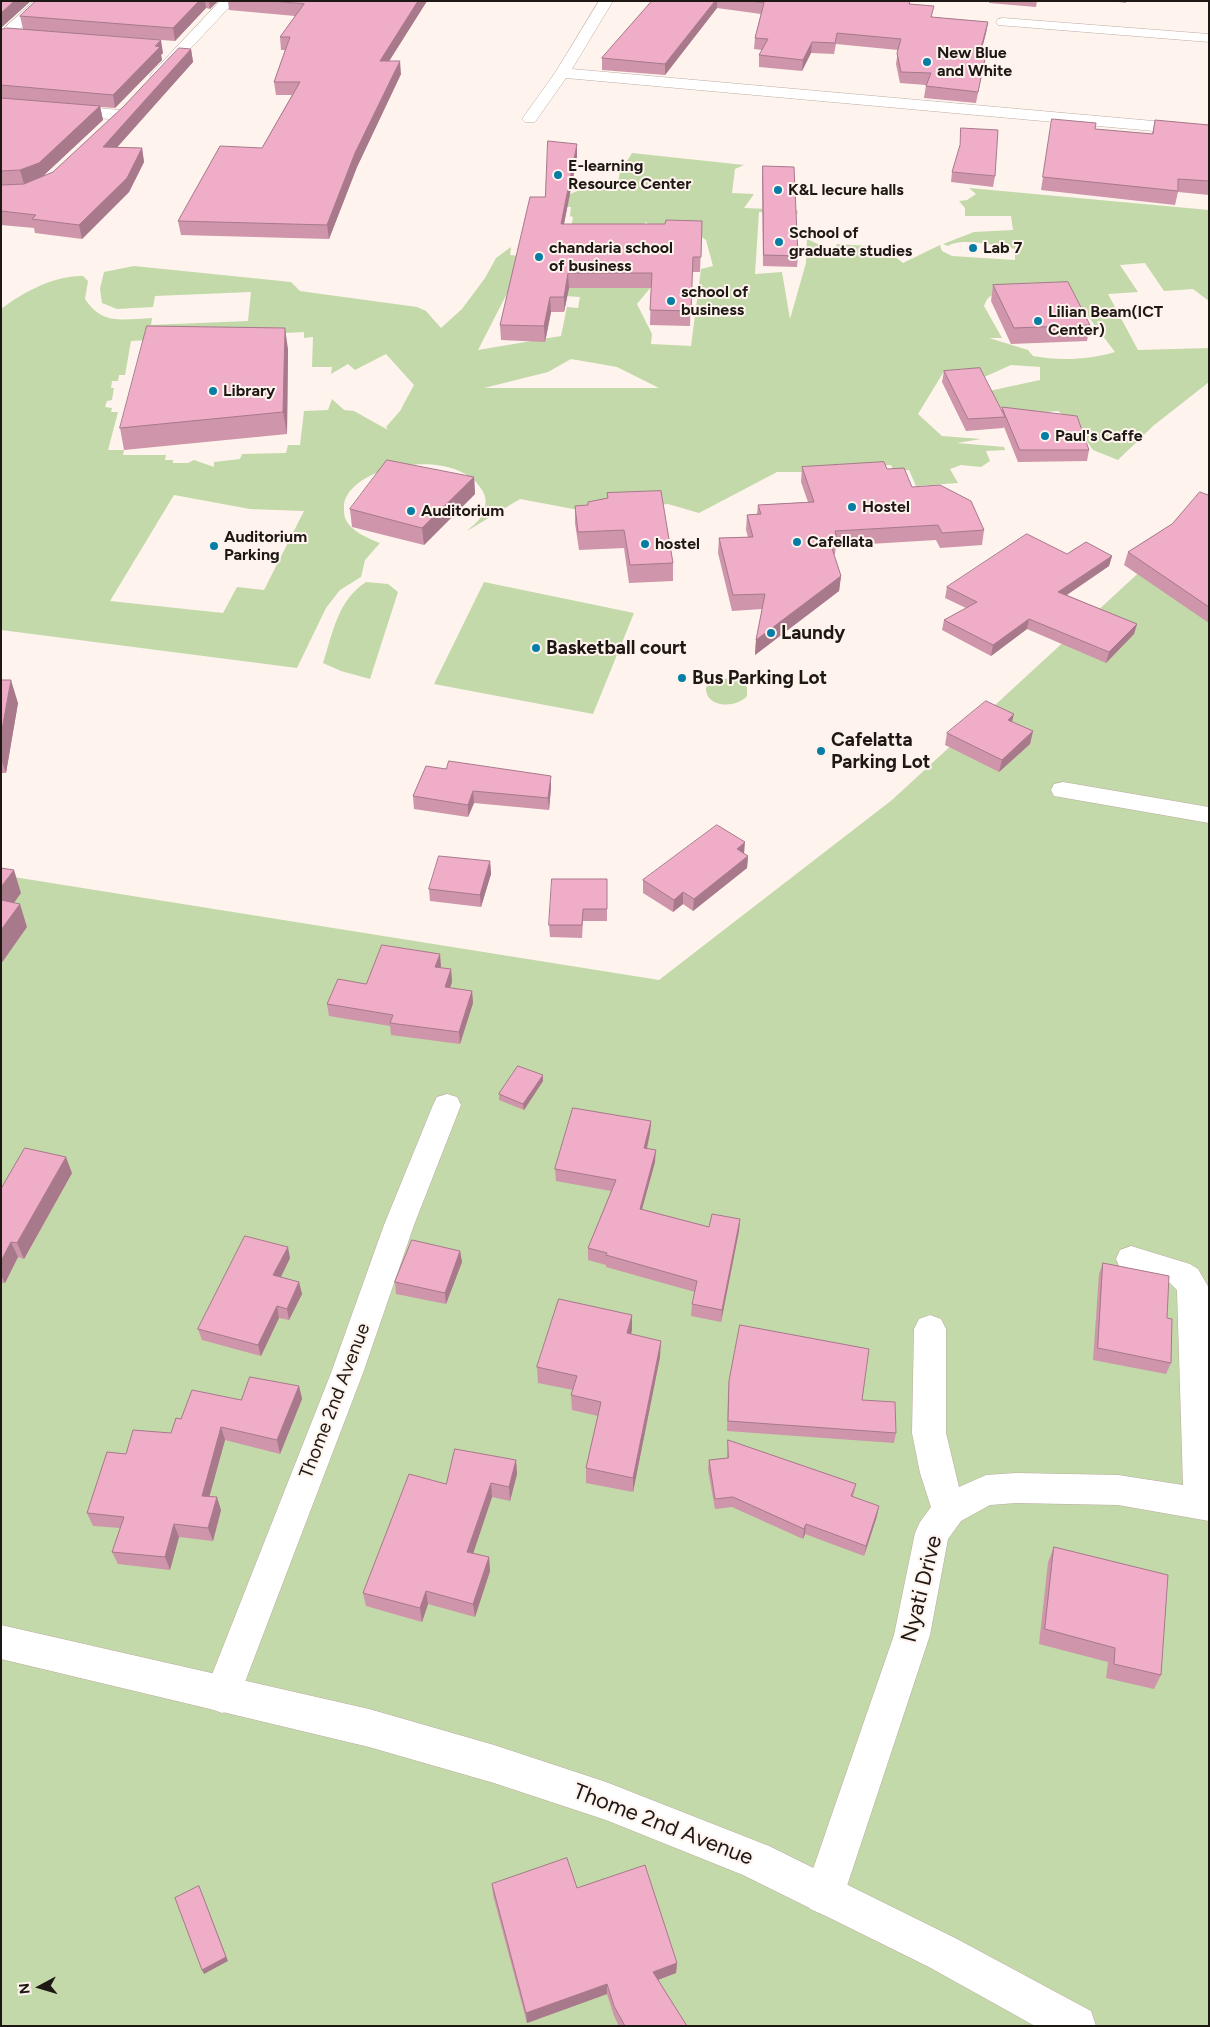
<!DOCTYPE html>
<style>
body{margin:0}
#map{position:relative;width:1210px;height:2027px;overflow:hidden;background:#fef3ed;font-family:Figtree,sans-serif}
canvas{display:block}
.frame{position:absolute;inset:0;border:2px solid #1e1814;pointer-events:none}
.north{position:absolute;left:15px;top:1962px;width:50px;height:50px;-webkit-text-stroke:4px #fef3ed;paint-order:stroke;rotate:264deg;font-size:14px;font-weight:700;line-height:20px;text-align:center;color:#1e1814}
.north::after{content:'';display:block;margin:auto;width:18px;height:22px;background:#1e1814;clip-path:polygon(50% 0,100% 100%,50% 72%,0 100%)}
</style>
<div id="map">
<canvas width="1210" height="2027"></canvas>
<div class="frame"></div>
<div class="north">N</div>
</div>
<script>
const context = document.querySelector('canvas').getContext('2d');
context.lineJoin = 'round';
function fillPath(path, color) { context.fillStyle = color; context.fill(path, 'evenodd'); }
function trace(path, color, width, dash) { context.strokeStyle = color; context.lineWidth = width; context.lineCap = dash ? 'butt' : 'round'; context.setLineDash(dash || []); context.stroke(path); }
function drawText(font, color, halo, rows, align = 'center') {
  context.font = font + ' Figtree,sans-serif'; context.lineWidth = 4; context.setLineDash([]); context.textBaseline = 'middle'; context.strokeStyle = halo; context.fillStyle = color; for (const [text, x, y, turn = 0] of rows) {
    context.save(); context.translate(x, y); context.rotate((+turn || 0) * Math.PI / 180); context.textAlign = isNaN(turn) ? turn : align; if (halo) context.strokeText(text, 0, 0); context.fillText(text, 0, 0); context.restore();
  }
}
const green = new Path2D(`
 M632 153 744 165 735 169 732 193 754 194 744 208 797 210 798 214 759 212 755 274 782 272 790 319 806 263 807 239 833 251 837 244 883 247 903 263 940 245 942 251 952 256 1015 260V249C999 246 961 237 948 246L943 244 974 232 1013 230 1011 216H965V208L959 201 967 200 976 194 969 188 1209 210V301L1193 289 1164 291 1145 263 1120 265 1138 292 1108 294 1138 350 1209 348V382L1153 426 1118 460 1093 450 1074 423 1058 411 1031 413 998 407 989 391 1040 380V367L1011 365 982 378 965 372 962 369 943 373 918 414 942 436 981 439 957 443 1004 447 1005 450 986 451 990 461 981 467 961 465 950 469 958 483 916 486 909 470 894 471 891 465 842 468 828 472H777L699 513 668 504 584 511 520 499 467 531C471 527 477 523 480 518 486 509 488 499 482 490 460 453 383 460 355 486 348 492 343 500 344 509 344 512 344 517 346 520 351 531 369 539 380 543L365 560 361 577 340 590 326 608 297 668 1 630V309C23 292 56 275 83 276L88 281 85 299C103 326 123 319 152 318L151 325 248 321 251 292 155 296 153 307 117 309 102 303 100 289 104 272 134 266 291 282 300 291 314 293 417 307 426 311 441 328 462 309 485 278 496 258 511 247 510 255 522 256 518 272 478 350 561 336 567 307 578 308 580 297 565 296 566 288 660 276 637 304 652 334 651 344 691 346 701 269 713 266 706 240 694 232 666 231 645 222 643 244 571 228 573 217 570 216 571 207 555 206C571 187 594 188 617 186L620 172ZM1006 290 1072 295 1115 352C1089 360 1059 361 1033 356L1028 350 989 338H1002L984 306C988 294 995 293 1006 290ZM304 332V338L313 337 312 367H332L331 374 348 364 355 370 386 354 414 385 400 411 386 427 388 430 354 411 344 410 332 399 328 410 304 411 300 445H288L286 453 242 454 240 459 214 462V467L194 460 188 463H173V460H165L166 455H123L124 450H108L118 412H111L112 408 105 407 107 401 112 400 114 388H111L112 381H118L119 375H125L131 341ZM571 359 617 367 659 388H484L548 372ZM174 495 250 509 304 511 264 590 237 587 223 613 110 601Z
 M1209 508V2026H1V875L659 980 892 800Z
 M366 582 388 584 398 592 370 679 341 671 323 663C333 633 337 601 366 582Z
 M484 582 634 613 593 714 434 684Z
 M718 678 739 680 747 687V696C737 708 706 709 706 688L708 684Z`);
const minor = new Path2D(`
 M34 1H50L6 42 1 43V31Z
 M220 1H235L162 79H152L150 76 152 73Z
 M599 1H613L572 69 1209 126V136L566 78 535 122H525L522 119 555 73Z
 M1003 18 1209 34V42L998 25 996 22 998 19Z
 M1 99 120 110 125 112 128 115 125 118 120 120 1 109Z
 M1063 782 1209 807V823L1054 796 1051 790 1054 784Z
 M447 1094 457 1097 461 1105 414 1225 363 1373 240 1695 235 1708 222 1713 209 1708 204 1695 331 1373 384 1225 433 1105 437 1097Z
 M1131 1246 1190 1264 1198 1269 1209 1288V1521L1118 1505 1016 1503 990 1505 961 1521 948 1539 930 1635 844 1895 838 1909 824 1915 810 1909 804 1895 894 1635 915 1533 920 1522 931 1507 920 1473 912 1433 914 1329 919 1319 930 1315 941 1319 946 1329V1433L959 1487 986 1475 1016 1473 1118 1475 1183 1485 1177 1290 1170 1283 1120 1268 1116 1259 1120 1250Z`);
const tertiary = new Path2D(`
 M1 1625 369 1709 494 1745 606 1782 769 1846 957 1939 1091 2011 1096 2026H1035L929 1967 743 1875 606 1820 494 1783 369 1747 1 1659Z`);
const wall = new Path2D(`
 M36 1H218L210 9 206 8 175 41 96 35 163 53 161 55 162 60 115 108 100 107 103 120 43 176 53 172 191 49 193 62 117 147 142 148 144 162 129 192 82 239 35 233 34 228 1 225V30L23 29 20 16Z
 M228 1H427L389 61 401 74 357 167 329 239 181 235 178 221 262 148 292 95H276L274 82 285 50H281L280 37 295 16 229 10Z
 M652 1H910V4L933 17 988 22 986 33 982 48 987 49 976 103 924 98 926 85 900 83 896 64 898 50 836 44 834 54 811 53 802 71 759 67V55L762 50 754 49 755 38 761 14 717 8 665 75 602 70V58Z
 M989 1H1037L1036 7 989 3Z
 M1112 1H1126V3Z
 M1155 120 1209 125V195L1178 192 1175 205 1041 190 1050 131 1095 129 1152 134Z
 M577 144V158L564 224H665L702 221 700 272H692L690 326 650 325 651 288H569L564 312H551L545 342 501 340 500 325 545 197Z
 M763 166 798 256 797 267 763 266 762 177Z
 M952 172 995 176 993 187 951 182Z
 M993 285 1090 325 1087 341 1011 344 991 301Z
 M288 349 287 434 124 450 120 428Z
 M944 371 1002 410V407L1089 450 1087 461 1018 462 1004 427 1003 428 966 431 942 382Z
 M802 467 887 469 912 487 984 530 982 545 940 548 936 540 836 546 835 554H833L841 576 839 591 755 655 756 640 762 609 732 611 718 553 719 538 748 537 746 530 747 515 757 514 758 505 808 502 801 482Z
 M474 477 475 494 424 545 352 527 350 509Z
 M607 493 673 563V581L629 583 624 548 579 550 575 523V506L588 505V502L607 498Z
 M1209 494V623L1124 565 1128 552 1172 524Z
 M1067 554 1112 556 1109 566 1067 595 1137 624 1134 634 1106 663 1027 629 991 656 942 630 944 620 966 608 945 598 947 587Z
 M1 680 18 703 6 773H2L1 778Z
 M1012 722 1033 731 1030 744 999 772 945 745 947 733Z
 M426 766 551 788 549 810 474 803 468 817 414 809 413 796Z
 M745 854 748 856 747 868 693 911 683 904 673 912 643 893V880Z
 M490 861 491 874 481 907 430 901 429 889Z
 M607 879V921H583L582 938 550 937 549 925Z
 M441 966 440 968 451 969 452 982 450 988 472 991 473 1003 460 1044 391 1035 390 1026 329 1016 327 1004 366 984Z
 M543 1081 524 1110 499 1100V1094Z
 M651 1121 650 1133 647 1149 655 1162 642 1209 709 1227 740 1219 739 1231 721 1322 691 1316 692 1304 695 1292 606 1267V1265L588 1260V1248L611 1191 556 1181 555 1169Z
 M72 1173 24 1259 18 1257 5 1283H1V1189Z
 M460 1251 462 1262 446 1304 396 1294 395 1282Z
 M290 1258 281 1277 299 1282 302 1294 289 1320 279 1318 261 1356 202 1340 198 1329Z
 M1103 1263 1167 1318 1171 1363 1166 1374 1093 1360 1099 1274Z
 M632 1330 631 1334 660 1357 633 1492 586 1483V1468L598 1416 572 1410 571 1395 573 1390 538 1383 537 1367Z
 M729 1381 862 1400 896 1433 894 1443 727 1431 728 1391Z
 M299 1386 302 1399 280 1454 225 1440 209 1497 221 1510 213 1541 179 1537 170 1570 118 1564 112 1552 120 1528 93 1526 87 1513 126 1454 171 1433 181 1419 241 1400Z
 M728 1440 856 1484 853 1497 877 1516 864 1556 805 1534 803 1539 732 1507 715 1509 708 1470 709 1460 727 1458Z
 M516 1460 517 1474 510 1501 492 1497 473 1553 489 1557 490 1571 475 1617 428 1604 422 1622 366 1606 363 1593Z
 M1054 1547 1161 1675 1154 1689 1106 1678 1108 1662 1039 1644 1048 1562Z
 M492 1884 577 1888 677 1963 676 1973 658 1980 687 2026H619L614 2016 607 1994 527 2023 493 1895Z`);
const shadedWall = new Path2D(`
 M14 1H31L1 28V13Z
 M199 1H205L206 8 175 41 173 28Z
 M209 1H218L210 9Z
 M418 1H427L381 74 380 61Z
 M715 1H717V8L665 75V64Z
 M988 22 986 33 979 59 981 48Z
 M161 40 163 53 161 55 162 60 115 108 113 95Z
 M812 42 811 53 802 71 803 60Z
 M191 49 193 62 105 161 103 147Z
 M400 61 401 74 357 167 329 239 327 225 355 153Z
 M100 106 103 120 42 177 24 184 20 170Z
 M577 144V158L561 239V224Z
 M142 148 144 162 129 192 82 239 79 225Z
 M568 273 569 288 564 312V297Z
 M550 297 551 312 545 342 544 326Z
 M285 328 288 349 287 434 283 412Z
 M474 477 475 494 424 545 422 528Z
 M1112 556 1109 566 1056 602 1058 592Z
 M841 576 839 591 755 655 756 640Z
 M1029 619 1027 629 991 656 993 645Z
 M1137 624 1134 634 1106 663 1109 652Z
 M11 680 18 703 6 773 1 759V735Z
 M1014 714 1011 726 1008 720Z
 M1033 731 1030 744 999 772 1002 760Z
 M551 776V788L549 810 548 798Z
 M473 791 474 803 468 817V805Z
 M745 842 744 855 737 849Z
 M748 856 747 868 693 911 694 899Z
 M490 861 491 874 481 907 480 895Z
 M14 870 21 893 1 921V887Z
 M683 892V904L673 912 674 900Z
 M20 904 27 927 1 964V930Z
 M440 954 441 966 436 979 435 967Z
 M451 969 452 982 446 999 445 987Z
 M472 991 473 1003 460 1044 459 1032Z
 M543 1075V1081L524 1110 523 1104Z
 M651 1121 650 1133 644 1160V1148Z
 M656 1150 655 1162 639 1220 640 1209Z
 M66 1157 72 1173 24 1259 17 1243Z
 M740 1219 739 1231 721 1322 722 1310Z
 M11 1242 18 1257 5 1283 1 1275V1261Z
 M288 1247 290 1258 276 1287 273 1275Z
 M460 1251 462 1262 446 1304 445 1293Z
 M299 1282 302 1294 289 1320 287 1309Z
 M277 1306 279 1318 261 1356 258 1345Z
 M632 1315V1330L627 1349V1333Z
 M661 1341 660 1357 633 1492V1478Z
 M299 1386 302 1399 280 1454 277 1440Z
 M221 1427 225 1440 206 1509 202 1496Z
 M516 1460 517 1474 510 1501 509 1487Z
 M491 1483 492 1497 469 1566 467 1552Z
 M217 1497 221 1510 213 1541 208 1528Z
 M879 1506 877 1516 864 1556 866 1546Z
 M174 1524 179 1537 170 1570 165 1557Z
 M806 1524 805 1534 803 1539 804 1529Z
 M489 1557 490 1571 475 1617 473 1604Z
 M426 1591 428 1604 422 1622 420 1608Z
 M199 1886 228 1961 204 1974 202 1970Z
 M677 1963 676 1973 652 1982 653 1972Z
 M607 1984V1994L527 2023 526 2013Z`);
const building = new Path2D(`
 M1 1H14L1 13Z
 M36 1H199L173 28 20 16Z
 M271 1H418L380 61H400L355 153 327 225 178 221 220 146 262 148 300 82H274L290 37H280L304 4Z
 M652 1H715L665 64 602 58Z
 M748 1H910L909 4 934 6 931 17 988 22 981 48 987 49 978 92 926 86 931 73 901 72 897 53 901 39 837 33 835 43 812 42 803 60 759 55 768 39 755 38 764 3Z
 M7 28 161 40 155 46 160 47 113 95 1 85V30Z
 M179 48 191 49 103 147 142 148 127 178 79 225 32 219 36 215 1 211V185L24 184 53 172 124 106Z
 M1 98 100 106 39 163 20 170 1 171Z
 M1052 119 1096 123 1095 129 1153 134 1155 120 1209 125V181L1178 179V191L1043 177Z
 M961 128 998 130 995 176 952 172 960 145Z
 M548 141 577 144 561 224H665L666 220 702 221 701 257H693L691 311 650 310 652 273H568L564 297H550L544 326 500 325 530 197H545Z
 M763 166 794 167 798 256 764 255Z
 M1068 282 1090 325 1014 328 993 285Z
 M147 326 285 328 283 412 120 428Z
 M980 368 1005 417 968 419 944 371Z
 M1002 407 1077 416 1089 450H1020Z
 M387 460 474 477 422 528 350 509Z
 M884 462 887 469 904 468 912 487 940 485 971 501 984 530 942 533 938 525 835 531 837 539H829L841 576 756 640 765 594 733 595 719 538 753 537 747 515 761 514 758 505 814 502 802 467Z
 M661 491 673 563 630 565 624 530 578 532 575 506 588 505V502L608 498 607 493Z
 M1200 492 1208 495 1209 494V607L1128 552 1172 524Z
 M1027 534 1067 554 1086 542 1112 556 1058 592 1137 624 1109 652 1029 619 993 645 944 620 977 602 947 587Z
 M1 680H11L1 735Z
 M986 701 1014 714 1008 720 1033 731 1002 760 947 733Z
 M449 761 551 776 548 798 473 791 468 805 413 796 426 766 446 769Z
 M717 825 745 842 737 849 748 856 694 899 683 892 674 900 643 880Z
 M439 856 490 861 480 895 429 889Z
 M1 868 14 870 1 887Z
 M552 879H607V909H583L582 925H549Z
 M1 900 20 904 1 930Z
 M382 945 440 954 435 967 451 969 445 987 472 991 459 1032 390 1023 393 1015 327 1004 338 979 366 984Z
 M518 1066 543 1075 523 1104 499 1094Z
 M573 1108 651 1121 644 1148 656 1150 640 1209 709 1227 712 1214 740 1219 722 1310 692 1304 697 1281 606 1255 607 1253 588 1248 616 1180 555 1169Z
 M25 1148 66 1157 17 1243 11 1242 1 1261V1189Z
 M245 1236 288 1247 273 1275 299 1282 287 1309 277 1306 258 1345 198 1329Z
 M412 1240 460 1251 445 1293 395 1282Z
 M1103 1263 1169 1276 1167 1318 1172 1319 1171 1363 1098 1348Z
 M559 1299 632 1315 627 1333 661 1341 633 1478 586 1468 601 1402 571 1395 577 1376 537 1367Z
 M740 1325 869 1349 862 1400 895 1402 896 1433 728 1421 729 1381Z
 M250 1377 299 1386 277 1440 221 1427 202 1496 217 1497 208 1528 174 1524 165 1557 112 1552 124 1517 87 1513 107 1452 126 1454 133 1430 171 1433 176 1418 181 1419 192 1390 241 1400Z
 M728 1440 856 1484 851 1496 879 1506 866 1546 806 1524 804 1529 733 1497 715 1499 709 1460 728 1458Z
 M455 1449 516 1460 509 1487 491 1483 467 1552 489 1557 473 1604 426 1591 420 1608 363 1593 409 1474 446 1484Z
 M1054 1547 1168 1575 1161 1675 1114 1664 1115 1648 1045 1629Z
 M567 1858 577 1888 645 1865 677 1963 653 1972 687 2026H625L614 2006 607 1984 526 2013 492 1884Z
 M199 1886 226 1957 202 1970 175 1898Z`);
const markers = [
 [927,62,5,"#067da5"],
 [558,175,5,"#067da5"],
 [778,190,5,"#067da5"],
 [779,242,5,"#067da5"],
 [973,248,5,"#067da5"],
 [539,257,5,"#067da5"],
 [671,301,5,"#067da5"],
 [1038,321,5,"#067da5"],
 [213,391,5,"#067da5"],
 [1045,436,5,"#067da5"],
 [852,507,5,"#067da5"],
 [411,511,5,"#067da5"],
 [797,542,5,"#067da5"],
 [645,544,5,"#067da5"],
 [214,546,5,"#067da5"],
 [771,633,5,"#067da5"],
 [536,648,5,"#067da5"],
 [682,678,5,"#067da5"],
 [821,751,5,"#067da5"]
];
const farPoinames = [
 ["New Blue",937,53],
 ["and White",937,71],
 ["E-learning",568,166],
 ["Resource Center",568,184],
 ["K&L lecure halls",788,190],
 ["School of",789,233],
 ["graduate studies",789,251],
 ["chandaria school",549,248],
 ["of business",549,266],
 ["Lab 7",983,248],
 ["school of",681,292],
 ["business",681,310],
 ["Lilian Beam(ICT",1048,312],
 ["Center)",1048,330],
 ["Library",223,391],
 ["Paul's Caffe",1055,436],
 ["Hostel",862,507],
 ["Auditorium",421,511],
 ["Auditorium",224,537],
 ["Parking",224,555],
 ["Cafellata",807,542],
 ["hostel",655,544]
];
const poiNames = [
 ["Laundy",781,633],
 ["Basketball court",546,648],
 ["Bus Parking Lot",692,678],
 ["Cafelatta",831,740],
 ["Parking Lot",831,762]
];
const streetNames = [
 ["Thome 2nd Avenue",335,1401,-69]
];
const nearStreetnames = [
 ["Nyati Drive",922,1589,-76],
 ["Thome 2nd Avenue",663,1825,21]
];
fillPath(green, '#c3d9a9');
trace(minor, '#bdaca2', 1);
trace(tertiary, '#bdaca2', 1);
fillPath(minor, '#fff');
fillPath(tertiary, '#fff');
fillPath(wall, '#ce95ab');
fillPath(shadedWall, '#a7798b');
fillPath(building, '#efadc7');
trace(building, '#a7798b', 1);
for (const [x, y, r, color] of markers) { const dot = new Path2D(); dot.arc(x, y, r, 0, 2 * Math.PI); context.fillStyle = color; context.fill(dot); trace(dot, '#fef3ed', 2); }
drawText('bold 16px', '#1e1814', '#fef3ed', farPoinames, 'left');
drawText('bold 19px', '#1e1814', '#fef3ed', poiNames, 'left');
drawText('19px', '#1e1814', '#fef3ed', streetNames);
drawText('22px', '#1e1814', '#fef3ed', nearStreetnames);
</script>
